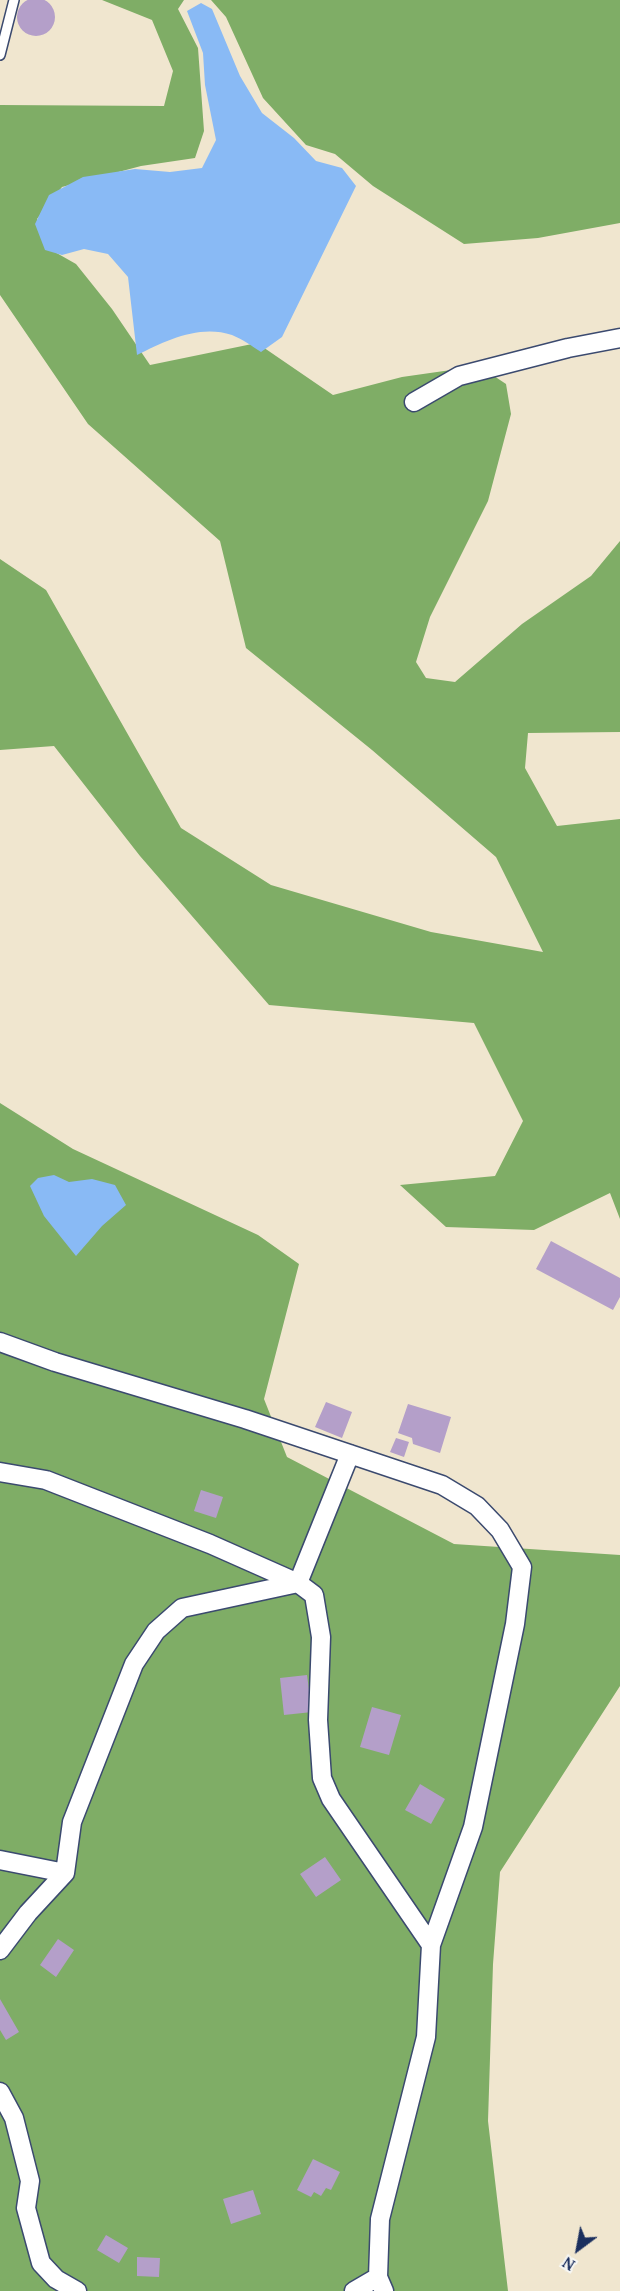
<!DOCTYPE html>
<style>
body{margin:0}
#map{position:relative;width:620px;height:2291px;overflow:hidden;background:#f0e6cf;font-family:"Gentium Book Plus",serif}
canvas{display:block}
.north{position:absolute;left:548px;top:2219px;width:60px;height:60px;-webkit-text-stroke:4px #f6f6f2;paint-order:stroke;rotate:212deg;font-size:16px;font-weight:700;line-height:24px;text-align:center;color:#1b2f5e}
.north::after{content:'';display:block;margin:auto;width:21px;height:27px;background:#1b2f5e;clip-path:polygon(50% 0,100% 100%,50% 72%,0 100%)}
</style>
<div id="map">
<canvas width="620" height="2291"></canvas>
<div class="north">N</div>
</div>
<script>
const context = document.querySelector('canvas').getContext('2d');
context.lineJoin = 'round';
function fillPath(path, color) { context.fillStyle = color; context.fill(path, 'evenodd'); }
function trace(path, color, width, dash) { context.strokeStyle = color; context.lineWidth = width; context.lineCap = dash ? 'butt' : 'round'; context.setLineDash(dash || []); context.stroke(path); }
const forest = new Path2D(`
 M102 0H184L178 9 198 48 204 131 195 158 141 166 62 187 37 219 46 247 76 264 112 309 150 365 257 343 333 395 402 377 479 366 506 384 511 414 488 501 430 617 416 662 426 678 455 682 522 624 591 576 620 541V732L528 733 525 768 557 826 620 819V1219L610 1193 534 1230 446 1227 400 1185 495 1176 523 1121 474 1023 269 1005 140 856 54 746 0 750V559L46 590 181 828 271 885 431 932 543 952 496 857 372 750 246 648 220 541 88 424 0 295V105L164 106 173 71 152 20Z
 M211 0H620V223L538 238 464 244 373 186 335 154 306 145 263 98 226 17Z
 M0 1103 73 1149 258 1235 299 1264 264 1399 287 1457 454 1544 620 1555V1686L500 1872 493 1964 488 2121 508 2291H0Z`);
const water = new Path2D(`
 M201 3 212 9 240 76 262 113 294 138 316 161 342 168 356 186 282 337 261 352C252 346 242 339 232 335 199 324 165 341 137 355L128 277 108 254 84 249 62 255 45 250 35 224 49 195 83 177 135 169 170 172 202 168 216 140 205 85 203 53 187 11Z
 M54 1175 69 1182 92 1179 115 1185 126 1205 102 1226 76 1256 44 1216 30 1186 38 1178Z`);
const building = new Path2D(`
 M17 17a19 19 0 1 1 38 0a19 19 0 1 1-38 0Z
 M551 1241 620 1278V1297L613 1310 536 1269Z
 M326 1402 352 1412 342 1438 315 1427Z
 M408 1404 451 1417 440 1453 413 1444 412 1438 398 1433Z
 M396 1438 409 1442 404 1457 390 1452Z
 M201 1490 223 1497 216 1518 194 1511Z
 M307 1675 312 1712 284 1715 280 1678Z
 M372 1707 401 1715 389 1755 360 1747Z
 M420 1784 445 1799 431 1824 405 1810Z
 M325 1857 341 1880 316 1897 300 1874Z
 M58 1939 74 1950 56 1977 40 1965Z
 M0 1999 19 2032 6 2040 0 2030Z
 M313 2159 340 2172 331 2190 326 2188 321 2196 314 2192 311 2197 297 2190Z
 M253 2190 261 2214 231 2224 223 2199Z
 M106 2235 128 2248 119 2263 97 2250Z
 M137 2257 160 2258 159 2277 137 2276Z`);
const service = new Path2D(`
 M0 55 14 0`);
const minor = new Path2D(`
 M414 402 459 376 568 348 620 338
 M0 1342 55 1362 245 1419 442 1485 477 1506 500 1530 522 1567 515 1624 473 1827 431 1945 426 2037 380 2219 378 2277 384 2291
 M0 1472 46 1480 210 1544 298 1583 314 1595 321 1637 318 1720 322 1778 331 1799 431 1945
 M298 1583 350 1454
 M0 1860 65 1873
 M0 1950 28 1913 65 1873 72 1822 134 1664 156 1631 182 1608 298 1583
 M0 2092 14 2118 30 2181 26 2208 41 2263 56 2279 77 2291
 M354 2291 378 2277`);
fillPath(forest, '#7fad66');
fillPath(water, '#89baf5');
fillPath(building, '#b49fc9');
trace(service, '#3b4a6f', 12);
trace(minor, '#3b4a6f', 21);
trace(service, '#fff', 9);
trace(minor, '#fff', 18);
</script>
